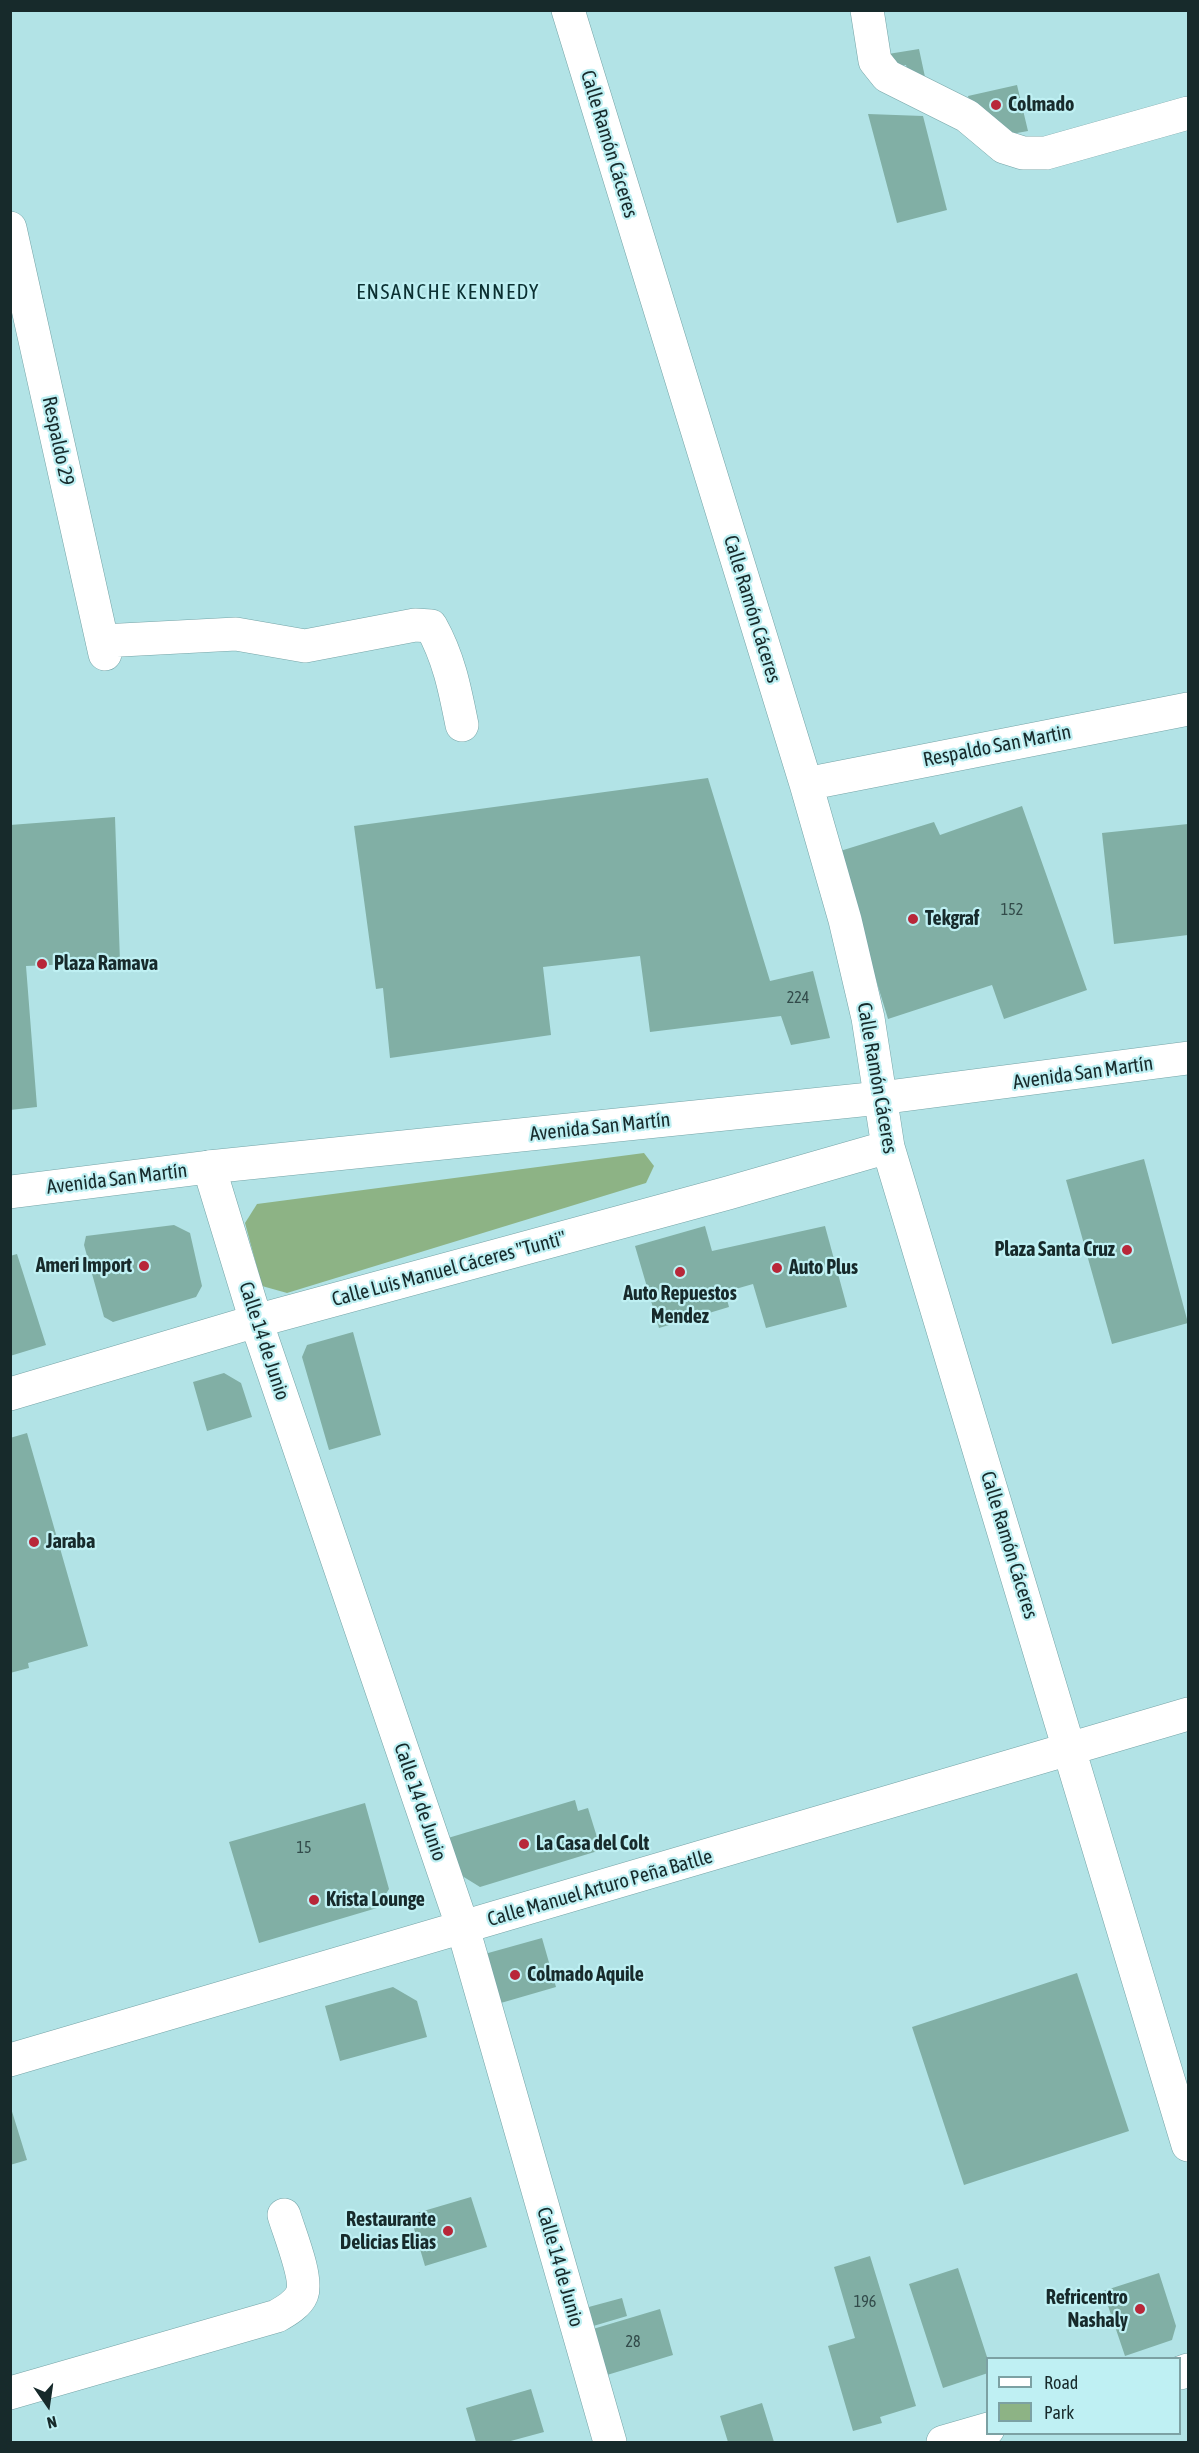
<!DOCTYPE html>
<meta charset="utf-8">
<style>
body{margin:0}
#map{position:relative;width:1199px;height:2453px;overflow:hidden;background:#b2e3e6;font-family:"Asap Condensed",sans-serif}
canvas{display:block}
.frame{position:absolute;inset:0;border:12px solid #172a2b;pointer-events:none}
.legend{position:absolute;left:986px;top:2357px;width:195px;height:78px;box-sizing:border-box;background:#bff0f3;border:2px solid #7ca1a3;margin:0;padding:8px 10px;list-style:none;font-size:18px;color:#172a2b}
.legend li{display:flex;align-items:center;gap:12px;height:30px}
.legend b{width:30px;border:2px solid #7ca1a3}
.north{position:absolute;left:18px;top:2375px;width:60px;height:60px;-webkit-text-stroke:4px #bff0f3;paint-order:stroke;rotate:167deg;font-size:16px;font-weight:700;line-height:24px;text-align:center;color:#172a2b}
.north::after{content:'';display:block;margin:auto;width:21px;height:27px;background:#172a2b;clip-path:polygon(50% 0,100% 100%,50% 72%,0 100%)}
</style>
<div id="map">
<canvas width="1199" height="2453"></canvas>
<div class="frame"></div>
<ul class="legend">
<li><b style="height:8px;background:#fff"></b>Road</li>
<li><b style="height:16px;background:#8db385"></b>Park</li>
</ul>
<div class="north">N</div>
</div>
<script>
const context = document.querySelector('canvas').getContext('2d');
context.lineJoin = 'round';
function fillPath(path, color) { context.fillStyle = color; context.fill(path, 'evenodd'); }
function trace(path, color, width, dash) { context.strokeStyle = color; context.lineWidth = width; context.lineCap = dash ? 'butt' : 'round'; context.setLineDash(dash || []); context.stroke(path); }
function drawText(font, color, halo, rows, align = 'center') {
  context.font = font + ' "Asap Condensed",sans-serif'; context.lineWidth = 4.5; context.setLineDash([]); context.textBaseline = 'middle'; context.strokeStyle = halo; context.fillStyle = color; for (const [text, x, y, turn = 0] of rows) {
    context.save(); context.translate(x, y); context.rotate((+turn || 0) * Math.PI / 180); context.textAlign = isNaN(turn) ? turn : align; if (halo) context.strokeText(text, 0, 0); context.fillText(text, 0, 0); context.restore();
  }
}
const green = new Path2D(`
 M644 1153 654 1166 646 1183 287 1293 262 1286 245 1223 257 1204Z`);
const building = new Path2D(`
 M919 49 925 77 909 80 906 65 884 69 882 55Z
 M1017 85 1028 131 1006 135 972 114 968 96Z
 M868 114 923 116 947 210 897 223Z
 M708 778 770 981 813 971 830 1038 791 1045 781 1016 650 1032 640 956 543 967 551 1035 390 1058 383 988 376 989 354 826Z
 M1022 806 1087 990 1004 1019 992 985 888 1019 837 852 934 822 940 835Z
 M115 817 120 962 26 966 37 1107 10 1110V825Z
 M1188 824V935L1114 944 1102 833Z
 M1144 1159 1188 1323 1112 1344 1066 1180Z
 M174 1225 190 1233 202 1286 196 1297 113 1322 104 1317 84 1245 86 1236Z
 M705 1226 712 1251 825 1226 847 1307 766 1328 753 1284 725 1292 729 1307 659 1328 635 1246Z
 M17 1254 46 1345 10 1356V1256Z
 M353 1332 381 1435 329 1450 302 1357 307 1345Z
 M224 1373 241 1383 252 1417 207 1431 193 1382Z
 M27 1433 88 1646 28 1663 29 1668 10 1673V1438Z
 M575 1800 578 1811 588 1808 601 1850 480 1887 459 1874 448 1838Z
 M365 1803 389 1889 377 1908 259 1943 229 1842Z
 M542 1938 556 1987 487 2007 481 1955Z
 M1077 1973 1129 2131 964 2185 912 2027Z
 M393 1987 417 2001 427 2037 340 2061 325 2006Z
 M10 2105 27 2160 10 2165Z
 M471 2197 487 2247 425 2266 410 2215Z
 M870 2256 916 2406 880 2417 882 2423 853 2431 828 2346 855 2338 834 2267Z
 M958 2268 988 2360V2373L943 2388 909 2284Z
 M1159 2273 1176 2326 1172 2340 1125 2356 1103 2291Z
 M622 2298 627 2316 590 2327 585 2308Z
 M660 2309 673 2355 607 2375 593 2329Z
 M531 2389 544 2432 507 2442H476L466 2408Z
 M762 2403 774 2442H728L720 2416Z`);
const minor = new Path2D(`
 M568 10 806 784 845 920 868 1018 888 1147 1188 2145
 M867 10 875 61 887 76 967 116 1004 147 1023 153H1046L1188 113
 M10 228 105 654
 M102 641 236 634 305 646 415 625 431 626C449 658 455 690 462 725
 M806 784 1188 709
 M209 1167 256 1321 463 1928 610 2442
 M10 1394 256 1321 728 1193 888 1147
 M10 2060 1188 1714
 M1180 2373 1188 2370
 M10 2393 277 2316C286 2311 298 2304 302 2294 308 2278 289 2232 284 2215
 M943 2442 988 2429`);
const major = new Path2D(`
 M10 1192 209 1167 880 1098 1188 1058`);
const markers = [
 [996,105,6,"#b82739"],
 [913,919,6,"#b82739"],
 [42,964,6,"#b82739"],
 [1127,1250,6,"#b82739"],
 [144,1266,6,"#b82739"],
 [777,1268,6,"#b82739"],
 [680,1272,6,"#b82739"],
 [34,1542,6,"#b82739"],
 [524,1844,6,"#b82739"],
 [314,1900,6,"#b82739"],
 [515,1975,6,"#b82739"],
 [448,2231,6,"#b82739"],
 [1140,2309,6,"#b82739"]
];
const numberNames = [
 ["152",1012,910],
 ["224",798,998],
 ["15",304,1848],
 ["196",865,2302],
 ["28",633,2342]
];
const poiNames = [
 ["Colmado",1008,105],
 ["Tekgraf",925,919],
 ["Plaza Ramava",54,964],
 ["Plaza Santa Cruz",1115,1250,"right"],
 ["Ameri Import",132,1266,"right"],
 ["Auto Plus",789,1268],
 ["Auto Repuestos",680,1294,"center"],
 ["Mendez",680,1317,"center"],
 ["Jaraba",46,1542],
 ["La Casa del Colt",536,1844],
 ["Krista Lounge",326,1900],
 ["Colmado Aquile",527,1975],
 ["Restaurante",436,2220,"right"],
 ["Delicias Elias",436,2243,"right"],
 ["Refricentro",1128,2298,"right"],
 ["Nashaly",1128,2321,"right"]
];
const streetNames = [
 ["Calle Ramón Cáceres",609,144,73],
 ["Respaldo 29",58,441,78],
 ["Calle Ramón Cáceres",752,609,73],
 ["Respaldo San Martin",997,746,-11],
 ["Avenida San Martín",1083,1073,-8],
 ["Calle Ramón Cáceres",877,1078,80],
 ["Avenida San Martín",600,1127,-6],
 ["Avenida San Martín",117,1179,-7],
 ["Calle Luis Manuel Cáceres \"Tunti\"",449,1269,-15],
 ["Calle 14 de Junio",264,1341,72],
 ["Calle Ramón Cáceres",1009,1545,73],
 ["Calle 14 de Junio",420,1802,71],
 ["Calle Manuel Arturo Peña Batlle",600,1888,-16],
 ["Calle 14 de Junio",560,2267,74]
];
const neighbourhoodNames = [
 ["ENSANCHE KENNEDY",448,292]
];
fillPath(green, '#8db385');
fillPath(building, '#81afa5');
trace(minor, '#75a4a7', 34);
trace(major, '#75a4a7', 34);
trace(minor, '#fff', 33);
trace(major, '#fff', 33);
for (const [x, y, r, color] of markers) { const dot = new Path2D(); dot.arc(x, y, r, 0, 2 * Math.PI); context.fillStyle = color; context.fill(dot); trace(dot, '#bff0f3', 2); }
drawText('16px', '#324b4a', null, numberNames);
drawText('bold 20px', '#172a2b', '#bff0f3', poiNames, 'left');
drawText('20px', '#172a2b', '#bff0f3', streetNames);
context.letterSpacing = '1.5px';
drawText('21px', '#0b3032', '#bff0f3', neighbourhoodNames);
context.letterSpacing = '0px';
</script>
